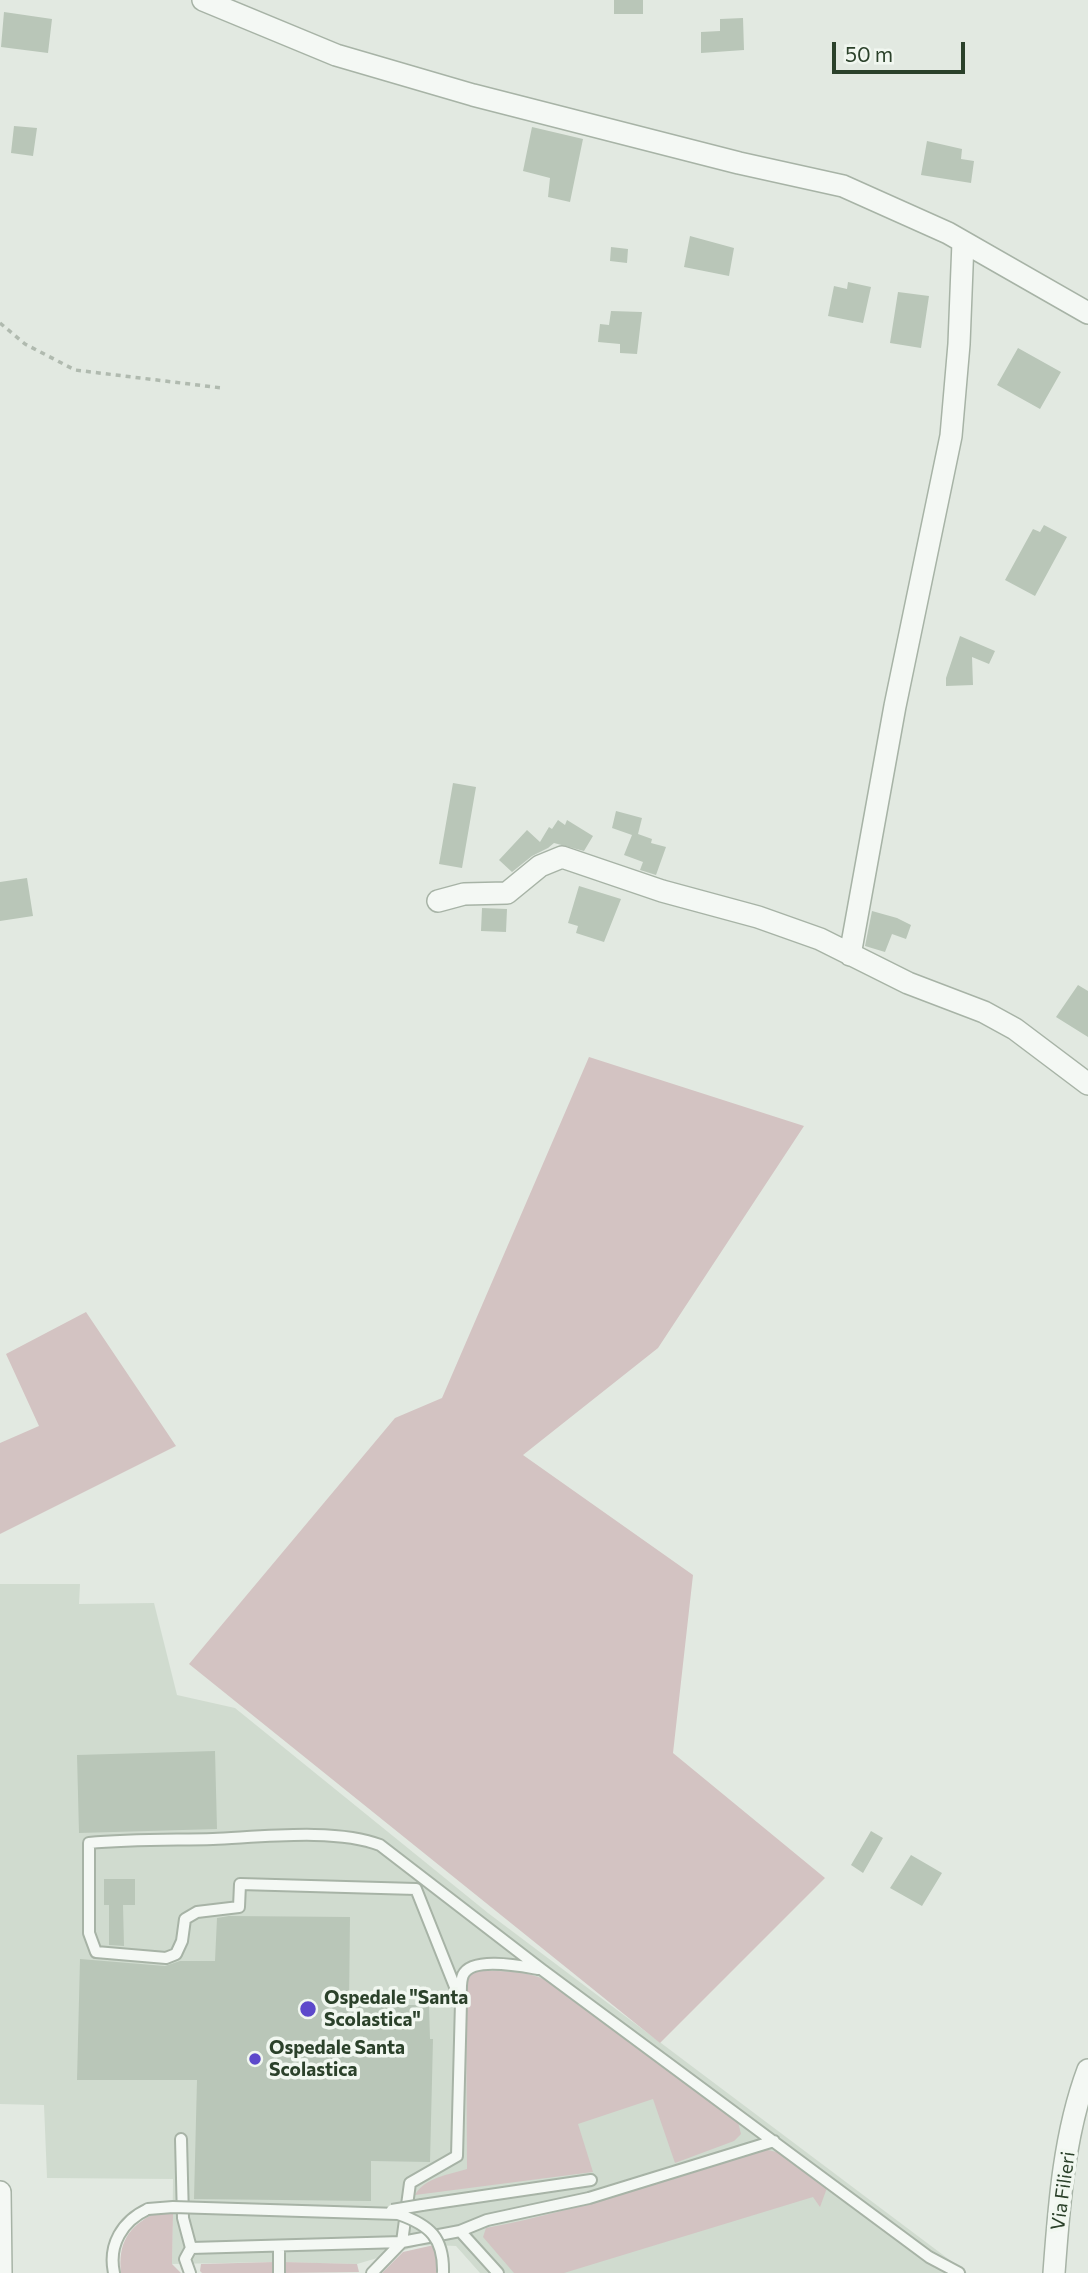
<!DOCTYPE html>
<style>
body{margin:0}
#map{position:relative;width:1088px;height:2273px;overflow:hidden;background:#e2e9e1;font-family:Commissioner,sans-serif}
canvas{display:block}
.scale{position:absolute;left:832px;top:42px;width:133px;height:32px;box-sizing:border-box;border:4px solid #2b412a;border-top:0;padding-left:9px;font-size:21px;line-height:24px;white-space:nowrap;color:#2b412a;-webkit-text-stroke:5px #f1f7f0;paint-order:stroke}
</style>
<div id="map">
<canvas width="1088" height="2273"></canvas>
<div class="scale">50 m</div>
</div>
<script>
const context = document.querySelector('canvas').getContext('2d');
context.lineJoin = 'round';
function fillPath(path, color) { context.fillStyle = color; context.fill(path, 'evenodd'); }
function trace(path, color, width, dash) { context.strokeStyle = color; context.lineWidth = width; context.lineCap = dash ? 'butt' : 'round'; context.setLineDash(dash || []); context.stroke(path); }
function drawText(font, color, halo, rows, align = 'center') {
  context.font = font + ' Commissioner,sans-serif'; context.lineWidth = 7; context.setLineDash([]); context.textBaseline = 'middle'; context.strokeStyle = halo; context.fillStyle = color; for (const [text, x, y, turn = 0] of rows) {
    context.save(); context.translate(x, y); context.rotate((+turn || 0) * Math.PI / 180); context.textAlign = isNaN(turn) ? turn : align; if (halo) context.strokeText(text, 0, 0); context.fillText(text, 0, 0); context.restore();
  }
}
const built = new Path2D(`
 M0 1584H80L79 1604 154 1603 177 1695 235 1708 488 1913 967 2273H480L456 2246 434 2245 418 2246 357 2264 275 2262 172 2264 173 2179 47 2178 44 2105 0 2104Z`);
const green = new Path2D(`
 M589 1057 804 1126 658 1348 523 1455 693 1575 673 1753 825 1878 660 2043 189 1664 395 1418 442 1398Z
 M86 1312 176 1446 0 1534V1443L39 1426 6 1354Z
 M477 1971C501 1971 523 1970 546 1980L738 2122 741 2134 734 2141 675 2163 653 2099 578 2124 593 2172 415 2195C425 2177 449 2175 467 2169L466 1982 471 1975Z
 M760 2148 780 2153 827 2188 820 2207 813 2197 564 2273H514L483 2237 486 2228C582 2210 668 2179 760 2148Z
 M155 2213 173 2214 172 2264 181 2273H121C118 2243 128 2227 155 2213Z
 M434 2245 438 2265 437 2273H382L403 2252Z
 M275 2262V2273H202L200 2271 201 2264Z
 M283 2262 357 2264 359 2272 283 2273Z`);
const building = new Path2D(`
 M614 0H643V14H614Z
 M4 12 52 19 48 53 1 47Z
 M743 18 744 50 701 53V32L720 31V19Z
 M14 126 37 128 33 156 11 153Z
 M532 127 583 139 570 202 548 197 550 178 523 171Z
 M927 141 962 149 961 159 974 161 971 183 921 175Z
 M690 236 734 248 729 276 684 267Z
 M611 247 628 249 627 263 610 261Z
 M848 282 871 287 863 323 828 316 834 286 847 289Z
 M898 292 929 296 921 348 890 343Z
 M611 311 642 312 637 354 620 353V344L598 342 600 324 609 325Z
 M1018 348 1061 372 1040 409 997 385Z
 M1044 525 1067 537 1035 596 1005 580 1033 529 1040 532Z
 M960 636 995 651 989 664 972 657 973 685 946 686V678Z
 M453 783 476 787 462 868 439 864Z
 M616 811 642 818 638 834 652 839 651 843 666 847 656 875 640 870 643 862 624 855 632 835 612 828Z
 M558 820 565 825 567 820 593 836 584 851 554 843 548 848 532 856 512 872 499 860 527 830 540 842 549 827 552 829Z
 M27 878 33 916 0 921V882Z
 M579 886 621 899 604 942 576 933 578 926 568 923Z
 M482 908 507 909 506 932 481 931Z
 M872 911 897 918 911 925 906 939 892 934 885 952 865 946Z
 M1078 985 1088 991V1037L1056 1017Z
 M215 1751 217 1829 79 1833 77 1755Z
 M871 1831 883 1838 863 1873 851 1865Z
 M911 1855 942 1873 922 1906 890 1888Z
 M104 1879H135V1905H123L124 1946 109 1945V1905H104Z
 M229 1916 350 1917 349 2005H429L430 2039H433L430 2162 371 2161V2201L194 2199 197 2080H77L80 1959 165 1966 180 1961H215L217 1918Z`);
const path = new Path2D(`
 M0 323 25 344 75 370 222 388`);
const service = new Path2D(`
 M461 1998C461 1991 460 1982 463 1975 472 1956 521 1966 538 1969
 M181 2139 183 2218 191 2248
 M422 2205 591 2180
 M460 2231 487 2220 589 2198 774 2141
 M279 2246V2273
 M114 2273C108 2245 122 2221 148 2209
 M190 2273 185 2259 191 2248 402 2242 410 2183 457 2156 461 2002 416 1889 240 1884 239 1907 197 1912 185 1919 182 1941 176 1954 166 1958 96 1952 89 1933V1843C130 1839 172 1840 213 1839 260 1837 337 1828 380 1845L541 1969 929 2257 959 2273
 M372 2273 402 2242 460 2231 498 2273`);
const minor = new Path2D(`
 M203 0 336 55 473 95 739 163 843 186 948 233 1088 313
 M438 901 464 894 507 893 540 866 562 857 662 891 758 917 820 939 908 983 984 1012 1015 1029 1088 1084
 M850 955 895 706 951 436 959 344 963 242
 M0 2192 1 2273
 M1054 2273C1059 2205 1064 2134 1088 2070`);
const serviceBridge = new Path2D(`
 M148 2209 173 2207 398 2214C430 2225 444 2238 443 2273
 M392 2210 422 2205`);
const markers = [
 [308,2009,9,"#5d49cb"],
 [255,2059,7,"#5d49cb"]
];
const poiNames = [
 ["Ospedale \"Santa",324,1998],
 ["Scolastica\"",324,2020],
 ["Ospedale Santa",269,2048],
 ["Scolastica",269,2070]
];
const streetNames = [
 ["Via Filieri",1063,2191,-82]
];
fillPath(built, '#d0dbcf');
fillPath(green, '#d3c3c2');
fillPath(building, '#b9c6b8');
trace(service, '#a7b3a6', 14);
trace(minor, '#a7b3a6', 24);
trace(path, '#b0baaf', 3.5, [5, 5]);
trace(service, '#f4f8f4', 10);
trace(minor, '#f4f8f4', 21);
trace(serviceBridge, '#a7b3a6', 14, []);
trace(serviceBridge, '#f4f8f4', 10);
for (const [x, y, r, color] of markers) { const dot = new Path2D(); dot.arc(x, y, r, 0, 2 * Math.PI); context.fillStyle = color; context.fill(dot); trace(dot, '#f1f7f0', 2.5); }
drawText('bold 19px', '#2b412a', '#f1f7f0', poiNames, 'left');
drawText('19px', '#2b412a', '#f1f7f0', streetNames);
</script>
